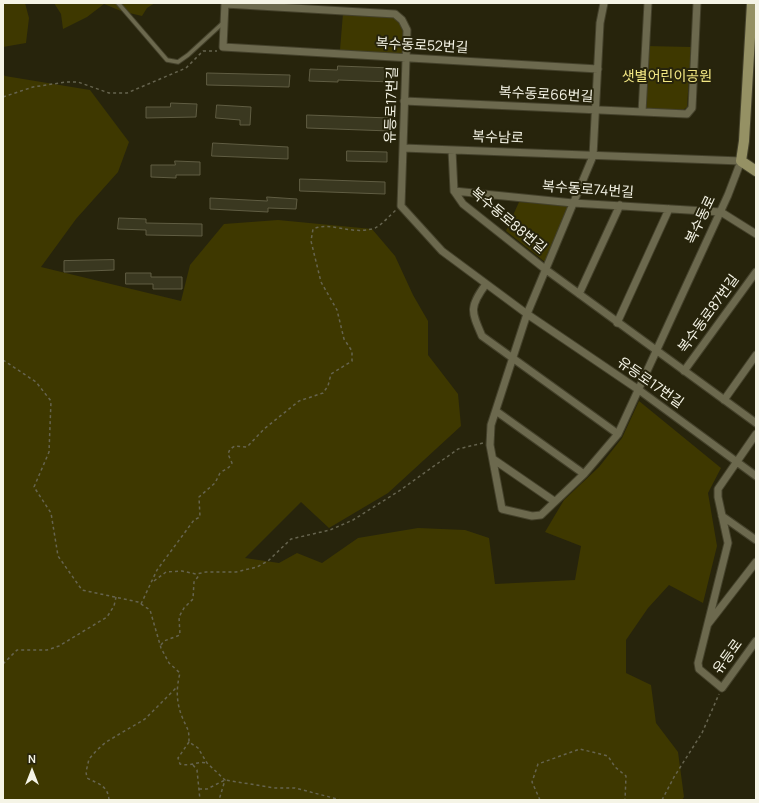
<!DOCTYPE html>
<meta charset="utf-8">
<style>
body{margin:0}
#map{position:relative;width:759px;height:803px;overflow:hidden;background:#27240c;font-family:Manrope,sans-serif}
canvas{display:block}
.frame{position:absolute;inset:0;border:4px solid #f5f4e6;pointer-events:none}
.north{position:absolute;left:12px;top:751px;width:40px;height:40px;-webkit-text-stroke:3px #27240c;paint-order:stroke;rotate:0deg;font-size:11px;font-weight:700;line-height:16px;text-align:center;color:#f5f4e6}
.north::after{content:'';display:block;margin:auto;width:14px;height:18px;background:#f5f4e6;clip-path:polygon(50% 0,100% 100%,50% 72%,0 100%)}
</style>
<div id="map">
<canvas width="759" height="803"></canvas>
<div class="frame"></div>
<div class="north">N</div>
</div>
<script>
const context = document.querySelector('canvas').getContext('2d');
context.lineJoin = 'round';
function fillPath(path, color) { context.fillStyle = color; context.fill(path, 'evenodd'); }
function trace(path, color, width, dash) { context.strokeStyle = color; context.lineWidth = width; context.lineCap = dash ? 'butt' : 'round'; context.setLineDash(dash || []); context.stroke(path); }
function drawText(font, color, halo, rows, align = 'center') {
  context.font = font + ' Manrope,"Noto Sans KR",sans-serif'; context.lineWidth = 4; context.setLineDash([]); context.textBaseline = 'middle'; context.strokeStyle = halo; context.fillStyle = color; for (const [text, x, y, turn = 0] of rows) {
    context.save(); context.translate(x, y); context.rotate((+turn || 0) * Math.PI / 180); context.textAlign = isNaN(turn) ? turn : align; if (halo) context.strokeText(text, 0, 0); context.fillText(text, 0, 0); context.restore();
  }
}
const green = new Path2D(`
 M3 3H25L29 18 26 43 3 47Z
 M54 3H155L147 8 142 16 121 11 104 4 87 17 63 29 61 14Z
 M343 13 395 18 405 30V55L340 50Z
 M646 46 691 47 687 107 683 110 643 108Z
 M3 74 5 76 90 90 129 142 118 172 76 219 41 267 181 301 190 265 224 224 278 220 372 229 395 256 413 295 428 321V355L458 394 461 426 388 493 329 528 301 502 245 558 279 563 297 553 322 563 358 538 418 528 465 530 489 538 495 584 575 580 581 546 545 532 564 500 599 467 622 438 639 401 721 468 708 493 717 546 703 603 669 585 648 608 626 640V673L651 685 656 723 678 752 684 797 682 800H3Z
 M519 202 572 206 545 262 506 231Z`);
const building = new Path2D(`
 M338 66 392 68 391 82 338 80V82L309 81 310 69 337 70Z
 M207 73 290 75 289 87 207 85Z
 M171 103 197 104 196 117 146 118V107H170Z
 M217 105 251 107 250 125H240V120L216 118Z
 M307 115 390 118V131L307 128Z
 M213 143 288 147V159L212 156Z
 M347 151 387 152V162L347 161Z
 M175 161 200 162V175H176V178L151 177V165H175Z
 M300 179 385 182V194L300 191Z
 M267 197 297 199 296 209 268 208V212L210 209V198L267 201Z
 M119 218 146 219V223L202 224V236L146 235V230L118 229Z
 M114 260V270L64 272V261Z
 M126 273H151V277H182V289H153V284H126Z`);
const path = new Path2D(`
 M3 97 33 87 66 82H78L109 93H127L186 68 203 51H217
 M3 360 36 382 51 401 49 452 34 487 51 513 58 556 82 590 138 602 150 610 161 648 169 663 180 673C176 689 176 703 183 719 188 731 189 728 189 742L198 748 207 763 225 780 219 800
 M154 581 166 572 182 571 196 574 206 572H236L257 567 268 561 291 539 330 530 353 520 399 491 458 449 483 443
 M141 604 157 570 194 520 200 517 199 497 215 483 220 473C225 469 229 469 232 463L228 454 230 449 235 446 247 447 264 429 299 401 323 393 328 386 331 374 352 361V351L344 339 337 310 321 282 311 241 313 229C331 221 352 236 375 228 382 225 390 215 396 210
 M161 645 164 641 180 635 179 617 184 608 193 599 194 582 200 574
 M3 664 17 650H47L59 646 107 617 114 606 116 597
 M189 742 178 758 180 764C190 767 197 761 206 763
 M193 765 197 770 200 800
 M199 789H207L225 780 275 788H295L341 800
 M109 800C108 786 99 784 87 778L86 772 89 759 96 751 106 742 145 719 176 688
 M540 800 532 782 538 764 580 749 608 756 615 767 626 776 625 800
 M662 800 674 777 702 733 719 694`);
const lane = new Path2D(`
 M118 3 167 60 178 62 188 55 224 22`);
const street = new Path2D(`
 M225 3 223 47 598 69
 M225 4 395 14 402 20 407 30 401 206 442 251 527 314 639 390 756 476
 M404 101 687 114 692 108 697 3
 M642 112 648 3
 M403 148 741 161 728 195 618 434 584 474 541 515 532 516 502 509 490 445 491 425 527 314 593 156 600 23 604 3
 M452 150 454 191 463 204 545 269 756 423
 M454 191 573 203 721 212 756 234
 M486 284C469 307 471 311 482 336L618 434
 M579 294 620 205
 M617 323 669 209
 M684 371 756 272
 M724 400 756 355
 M496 411 584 474
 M756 434 718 489V497L728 543 698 663 699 669 722 688 756 641
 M493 459 554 501
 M722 516 756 540
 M708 624 756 562`);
const secondary = new Path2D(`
 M752 3 744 141 741 161 756 171`);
const streetNames = [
 ["복수동로52번길",422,46,3],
 ["복수동로66번길",546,95,3],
 ["유등로17번길",392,105,-88],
 ["복수남로",498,138,2],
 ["복수동로74번길",588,190,4],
 ["복수동로",701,220,-65],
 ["복수동로88번길",508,221,40],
 ["복수동로87번길",709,314,-54],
 ["유등로17번길",650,383,35],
 ["유등로",728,657,-54]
];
const parkNames = [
 ["샛별어린이공원",667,77]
];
fillPath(green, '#3e3800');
fillPath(building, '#3a3820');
trace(building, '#605d43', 1);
trace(lane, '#44412b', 5.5);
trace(street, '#44412b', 9);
trace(secondary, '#44412b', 12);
trace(path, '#66644f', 1.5, [3, 3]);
trace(lane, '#6c694e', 3.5);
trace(street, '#6c694e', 7);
trace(secondary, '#959164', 10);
drawText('14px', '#f5f4e6', '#27240c', streetNames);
drawText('14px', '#f1e683', '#27240c', parkNames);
</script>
